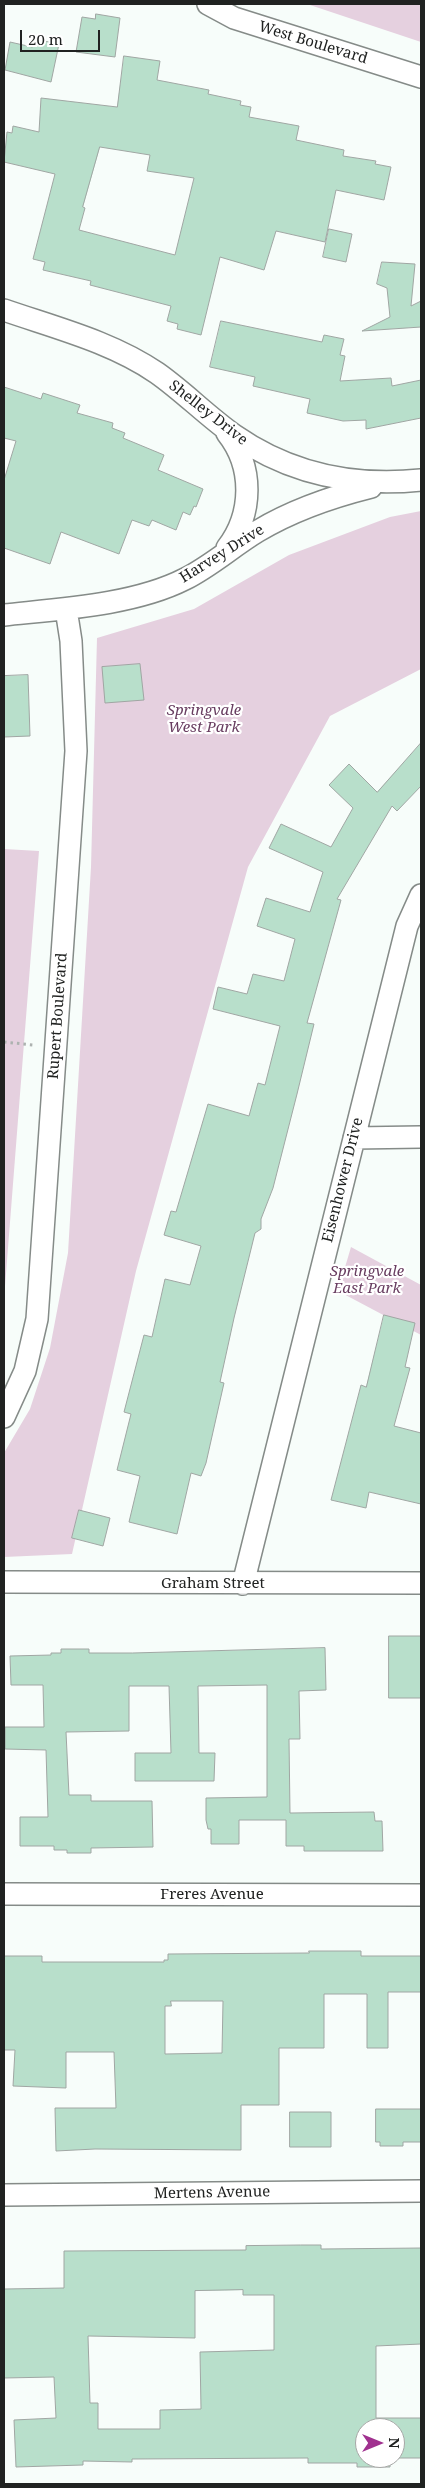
<!DOCTYPE html>
<style>
body{margin:0}
#map{position:relative;width:425px;height:2488px;overflow:hidden;background:#f7fdfa;font-family:"Noto Serif",serif}
canvas{display:block}
.frame{position:absolute;inset:0;border:5px solid #202221;pointer-events:none}
.north{position:absolute;left:355px;top:2418px;width:50px;height:50px;box-sizing:border-box;background:#fff;border:1px solid #a6a7a6;border-radius:50%;rotate:90deg;font-size:14px;font-weight:700;line-height:20px;text-align:center;color:#202221}
.north::after{content:'';display:block;margin:auto;width:18px;height:22px;background:#a0318f;clip-path:polygon(50% 0,100% 100%,50% 72%,0 100%)}
.scale{position:absolute;left:20px;top:30px;width:80px;height:22px;box-sizing:border-box;border:2px solid #202221;border-top:0;padding-left:6px;font-size:15px;line-height:18px;white-space:nowrap;color:#202221;-webkit-text-stroke:4px #fff;paint-order:stroke}
</style>
<div id="map">
<canvas width="425" height="2488"></canvas>
<div class="frame"></div>
<div class="north">N</div>
<div class="scale">20 m</div>
</div>
<script>
const context = document.querySelector('canvas').getContext('2d');
context.lineJoin = 'round';
function fillPath(path, color) { context.fillStyle = color; context.fill(path, 'evenodd'); }
function trace(path, color, width, dash) { context.strokeStyle = color; context.lineWidth = width; context.lineCap = dash ? 'butt' : 'round'; context.setLineDash(dash || []); context.stroke(path); }
function drawText(font, color, halo, rows, align = 'center') {
  context.font = font + ' "Noto Serif",serif'; context.lineWidth = 4.5; context.setLineDash([]); context.textBaseline = 'middle'; context.strokeStyle = halo; context.fillStyle = color; for (const [text, x, y, turn = 0] of rows) {
    context.save(); context.translate(x, y); context.rotate((+turn || 0) * Math.PI / 180); context.textAlign = isNaN(turn) ? turn : align; if (halo) context.strokeText(text, 0, 0); context.fillText(text, 0, 0); context.restore();
  }
}
const green = new Path2D(`
 M307 4H421V42Z
 M421 511V669L330 716 248 867 136 1271 72 1554 4 1557V1453L30 1409 50 1348 68 1253 91 867 97 638 194 609 289 555 390 517Z
 M4 849 39 851 4 1299Z
 M351 1247 421 1285V1335L338 1291Z`);
const building = new Path2D(`
 M96 14 120 18 115 57 76 52 82 17 95 19Z
 M33 39 59 44 51 82 5 70 10 42 32 47Z
 M124 56 160 61 157 80 209 90 208 94 241 101 240 105 251 107 249 117 299 126 296 140 344 150 343 156 376 161 375 164 391 167 384 200 336 190 325 242 276 231 264 270 220 257 201 335 177 329 178 324 167 321 171 306 90 285 91 281 43 270 45 262 33 259 55 174 4 162 7 132 12 133 13 126 39 132 41 98 117 107ZM100 147 150 155 147 171 194 178 175 255 79 230 85 208 83 207Z
 M329 229 352 234 346 262 323 257Z
 M382 262 415 264 411 306 421 301V327L362 331 390 317 387 288 377 284Z
 M221 321 322 342 324 335 344 339 340 355 345 356 340 381 391 378 392 386 421 380V418L366 429V420L343 421 307 413 310 399 253 386 255 377 210 367Z
 M4 387 41 399 43 393 80 405 77 413 113 423 112 428 125 433 123 438 164 455 158 470 203 489 196 507 194 506 190 515 183 512 176 530 152 520 149 526 132 520 119 554 61 532 50 564 4 548V480L16 441 4 438Z
 M140 664 144 700 105 703 102 667Z
 M28 675 30 736 4 737V676Z
 M421 743V786L397 811 392 806 337 899 341 900 307 1023 314 1024 297 1094 273 1188 261 1219V1229L255 1233 234 1318 220 1382 224 1383 206 1463 201 1476 191 1473 177 1534 129 1522 140 1476 117 1470 131 1414 124 1412 144 1335 152 1337 165 1279 190 1285 201 1246 164 1235 171 1211 176 1212 208 1104 249 1116 258 1083 265 1085 280 1026 213 1009 218 987 247 994 253 974 284 981 295 939 257 926 266 898 310 912 323 872 269 848 281 824 331 847 353 808 329 785 349 764 377 792Z
 M384 1315 415 1323 405 1367 410 1368 394 1426 421 1433V1504L369 1492 366 1508 331 1500 361 1385 366 1387Z
 M79 1510 110 1518 103 1546 72 1538Z
 M389 1636H421V1698H389Z
 M325 1648 326 1690 299 1691 300 1739H289L290 1813 374 1812 375 1821H382L383 1851H304V1846H286V1820H239V1844H211V1829H208L206 1820V1798L267 1797V1685L198 1686 199 1753H215L214 1781H135V1753H171L169 1686H129V1731L66 1732 69 1795H91V1801H152L153 1847 91 1848V1853H67V1850H54V1846H20V1817H48L46 1750 5 1749V1727H44L43 1685H11L10 1656 51 1655V1653H61V1649H89V1653H132Z
 M309 1951H361V1956H421V1992H388V2048H367V1994H324V2048H279V2105H241V2150L95 2149 56 2151 55 2108H116L114 2052H66V2088L13 2086 15 2050H4V1956H42V1962H164V1960H168V1954L309 1953ZM171 2001H223L222 2053 165 2054V2006H171Z
 M376 2109H421V2142H403V2146H380V2142H376Z
 M290 2112H331V2147H290Z
 M301 2245H321V2249L421 2248V2344L376 2346V2418H421V2458H395V2428H365V2458H390V2467H357V2463H308V2458L132 2459V2462L83 2461V2465L16 2467 14 2420 56 2418 54 2377 4 2378V2289L64 2288V2251L246 2250V2246ZM243 2290V2295H274V2350L200 2352 201 2409 160 2410V2429H98V2403H90L88 2336 195 2338V2291Z`);
const path = new Path2D(`
 M4 1042 33 1045`);
const minor = new Path2D(`
 M208 4 234 18 421 77
 M4 310C56 328 112 342 157 373 184 392 207 416 234 435 290 474 354 487 421 480
 M227 548C253 514 254 467 227 433
 M4 615C60 609 134 605 185 579 211 566 233 546 258 531 293 510 331 497 371 487
 M354 1138 421 1137
 M4 1417 25 1371 37 1319 76 751 71 641 66 609
 M4 1582 421 1583
 M243 1584 407 926 421 895
 M4 1894 421 1895
 M4 2195 421 2191`);
const streetNames = [
 ["West Boulevard",313,43,17],
 ["Shelley Drive",208,413,38],
 ["Harvey Drive",222,554,-32],
 ["Rupert Boulevard",58,1016,-86],
 ["Eisenhower Drive",343,1180,-76],
 ["Graham Street",213,1584],
 ["Freres Avenue",212,1895],
 ["Mertens Avenue",212,2193,-1]
];
const parkNames = [
 ["Springvale",204,711],
 ["West Park",204,728],
 ["Springvale",367,1272],
 ["East Park",367,1289]
];
fillPath(green, '#e5d0df');
fillPath(building, '#b8dfcb');
trace(building, '#a0a6a3', 1);
trace(minor, '#858b88', 24);
trace(path, '#adb2b0', 3, [2.5, 4]);
trace(minor, '#fff', 21);
drawText('15px', '#202221', '#fff', streetNames);
drawText('italic 15px', '#683d60', '#fff', parkNames);
</script>
